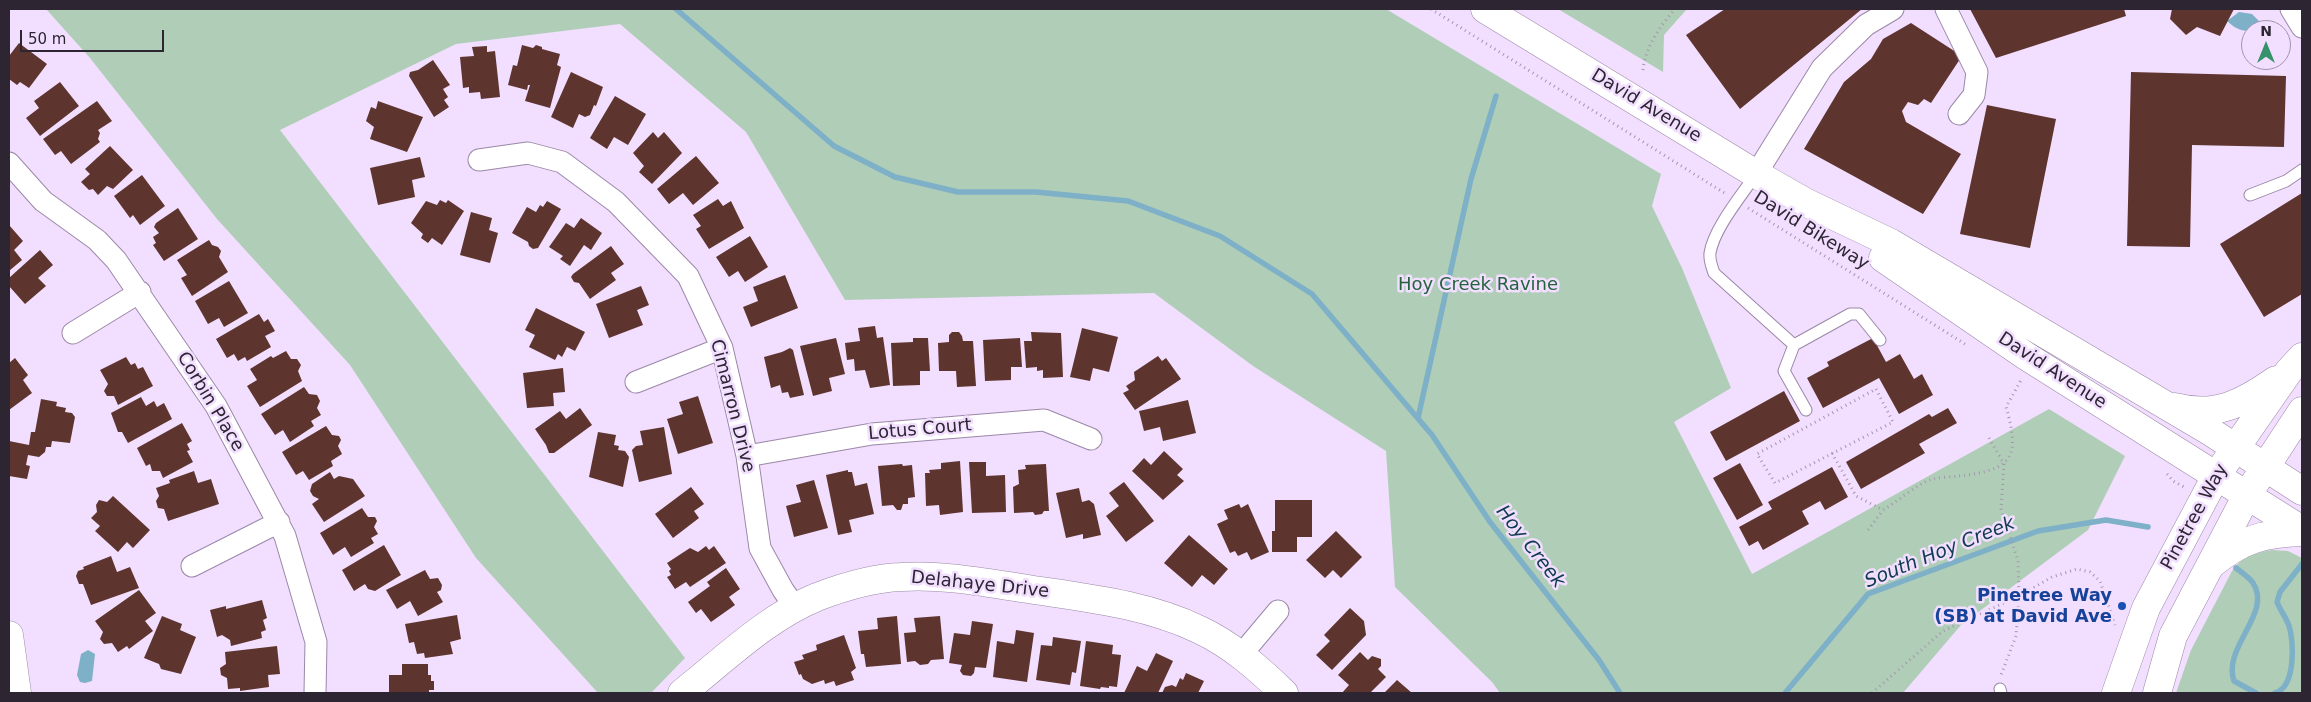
<!DOCTYPE html>
<style>
body{margin:0}
#map{position:relative;width:2311px;height:702px;overflow:hidden;background:#f2deff;font-family:"DejaVu Sans",sans-serif}
canvas{display:block}
.frame{position:absolute;inset:0;border:10px solid #2d2632;pointer-events:none}
.north{position:absolute;left:2241px;top:20px;width:50px;height:50px;box-sizing:border-box;background:#f2deff;border:1px solid #a394ad;border-radius:50%;rotate:0deg;font-size:14px;font-weight:700;line-height:20px;text-align:center;color:#2d2632}
.north::after{content:'';display:block;margin:auto;width:18px;height:22px;background:#35926a;clip-path:polygon(50% 0,100% 100%,50% 72%,0 100%)}
.scale{position:absolute;left:20px;top:30px;width:144px;height:22px;box-sizing:border-box;border:2px solid #2d2632;border-top:0;padding-left:6px;font-size:15px;line-height:18px;white-space:nowrap;color:#2d2632;-webkit-text-stroke:4px #f2deff;paint-order:stroke}
</style>
<div id="map">
<canvas width="2311" height="702"></canvas>
<div class="frame"></div>
<div class="north">N</div>
<div class="scale">50 m</div>
</div>
<script>
const context = document.querySelector('canvas').getContext('2d');
context.lineJoin = 'round';
function fillPath(path, color) { context.fillStyle = color; context.fill(path, 'evenodd'); }
function trace(path, color, width, dash) { context.strokeStyle = color; context.lineWidth = width; context.lineCap = dash ? 'butt' : 'round'; context.setLineDash(dash || []); context.stroke(path); }
function drawText(font, color, halo, rows, align = 'center') {
  context.font = font + ' "DejaVu Sans",sans-serif'; context.lineWidth = 5; context.setLineDash([]); context.textBaseline = 'middle'; context.strokeStyle = halo; context.fillStyle = color; for (const [text, x, y, turn = 0] of rows) {
    context.save(); context.translate(x, y); context.rotate((+turn || 0) * Math.PI / 180); context.textAlign = isNaN(turn) ? turn : align; if (halo) context.strokeText(text, 0, 0); context.fillText(text, 0, 0); context.restore();
  }
}
const green = new Path2D(`
 M46 9H1386L1661 174 1652 206 1682 268 1731 388 1674 422 1752 574 2049 409 2125 456 2088 530 1961 625 1903 693H1500L1492 682 1395 587 1386 451 1253 366 1154 293 845 300 746 132 620 24 456 44 280 130 685 658 651 693H598L476 558 350 365 217 219 90 58Z
 M1558 9H1687L1664 35 1663 72Z
 M2272 550 2288 551 2302 558V693H2176L2191 650 2232 571C2241 557 2256 552 2272 550Z`);
const water = new Path2D(`
 M2239 12 2252 14 2259 21 2258 28C2245 33 2238 31 2227 21Z
 M88 650 95 654 92 681 85 683 80 682 77 675 81 654Z`);
const stream = new Path2D(`
 M676 9 834 146 895 177 958 192H1036L1128 201 1220 236 1312 294 1432 435 1490 522 1599 660 1620 693
 M1418 418 1471 179 1496 96
 M2236 568C2241 572 2249 577 2253 583 2273 613 2222 647 2234 681L2256 693
 M1785 693 1868 594 2038 531 2106 520 2148 527
 M2275 693C2296 687 2294 642 2289 626 2286 617 2280 610 2277 602L2280 592 2302 564`);
const building = new Path2D(`
 M1725 9H1862L1740 109 1686 35Z
 M1970 9H2124L2126 16 1996 58Z
 M2172 9H2234L2220 36 2197 27 2186 35 2170 19Z
 M1911 23 1962 56 1931 103 1924 99 1918 105 1908 102 1902 111 1906 122 1961 154 1923 214 1804 149 1844 82 1871 59 1883 39Z
 M19 43 47 64 29 88 20 82 17 85 9 79V56Z
 M522 45 533 48 536 45 542 47V49L560 54 557 65 561 67 550 108 525 101 530 85H528L527 90 508 85 513 65 517 66Z
 M487 46V52L495 51 500 97 481 99 480 92 469 93V87L463 88 460 57 474 56 472 47Z
 M433 60 450 85 443 89 448 97 444 100 449 107 434 117 409 76 410 72 418 70Z
 M571 72 603 87 596 106 594 105 590 115 585 117 579 114 573 128 551 117Z
 M2131 72 2286 76 2284 147 2192 145 2190 247 2127 246Z
 M60 82 79 106 40 136 26 118 39 108 34 101Z
 M615 96 646 114 628 145 614 137 607 149 590 138Z
 M97 101 112 121 98 130 100 133 98 139 100 142 71 164 61 151 55 155 43 139Z
 M378 101 423 117 407 152 370 139 374 127 366 121 371 107 376 109Z
 M1987 105 2056 119 2030 248 1960 234Z
 M653 132 658 138 664 132 682 153 652 184 639 172 644 166 633 153Z
 M110 146 133 170 113 189 107 186 98 195 93 189 89 190 81 182 90 174 85 169Z
 M696 156 719 183 693 205 683 193 669 204 657 189Z
 M420 157 425 177 412 180 415 197 378 205 370 168Z
 M142 175 165 206 140 225 133 215 130 218 114 196Z
 M2302 193V294L2264 317 2220 244Z
 M718 199 723 206 731 201 744 228 709 249 696 229 701 226 693 215Z
 M440 200 446 203 448 200 464 211 442 245 432 238 428 243 421 238 423 234 411 223 426 201 437 205Z
 M547 201 561 209 538 248 533 249 529 246 528 242 512 233 527 207 536 212 540 205 543 207Z
 M178 208 198 239 164 261 153 245 156 243 153 237 159 233 154 227 156 223Z
 M471 212 492 218 489 230 498 233 490 263 460 255Z
 M581 218 602 233 591 250 584 245 570 266 560 259 563 256 549 247 566 223 574 228Z
 M9 225 23 241 14 250 22 260 9 271Z
 M750 236 768 267 745 282 738 271 729 277 716 257Z
 M209 240 212 245 218 247 221 251 219 257 228 272 192 296 181 278 187 275 177 260Z
 M611 246 624 264 611 273 616 280 590 299 579 283 574 282 571 277 573 274Z
 M40 250 53 265 38 278 46 286 25 304 9 286V278Z
 M785 275 798 308 751 327 743 307 758 301 753 287Z
 M229 281 248 313 224 327 219 318 208 324 195 301Z
 M641 286 649 305 637 310 643 325 609 338 596 304Z
 M536 308 585 332 575 351 567 347 562 357 558 354 555 360 529 347 535 335 525 330Z
 M259 314 264 322 268 319 275 331 265 336 271 347 247 361 245 357 238 361 234 354 227 358 216 339Z
 M875 326 877 338 883 337 890 385 870 388 865 370 855 371 854 359 847 360 845 343 860 341 858 328Z
 M1082 328 1118 337 1109 372 1093 368 1090 381 1070 377Z
 M952 332H959L962 336 963 341H973L976 386 957 387 956 371H939L938 343 949 342V335Z
 M1031 332 1061 333 1063 377 1043 378V370L1037 371V367L1026 368 1024 341H1032Z
 M836 338 845 374 829 378 832 391 813 396 800 346Z
 M913 338H928L930 371H920V385L893 386 891 343 913 342Z
 M1020 338 1022 367H1011V380L985 381 983 340Z
 M1873 338 1886 362 1900 354 1914 379 1922 374 1933 395 1899 414 1879 378 1823 408 1807 378 1829 366 1827 362Z
 M790 348 793 350 804 395 790 398 788 392 782 393 780 385 771 388 764 357 782 352Z
 M286 351 291 359H297L301 365 298 371 302 381 260 407 247 386 257 380 250 369 271 356 273 358Z
 M1158 356 1162 361 1166 358 1181 379 1135 410 1123 393 1129 390 1126 386 1135 380 1134 372Z
 M126 357 131 365 135 363 138 369 143 367 153 386 118 405 114 396H107L104 391 108 384 100 370Z
 M15 358 28 375 23 380 32 393 9 410V363Z
 M563 368 565 392 553 393 554 406 527 408 523 373Z
 M304 387 309 394 317 395 320 401 317 408 321 415 311 421 314 426 290 442 283 430 275 435 261 414Z
 M1784 391 1800 421 1726 461 1710 432Z
 M698 396 713 443 678 454 667 419 683 414 679 402Z
 M141 397 146 406 154 401 157 407 164 403 172 419 128 443 122 432H118L111 413Z
 M41 399 57 402 56 406 66 408 65 412 72 413 75 417 70 443 52 441 51 447H46L45 452 39 457 28 455 26 465 30 466 27 479 9 476V441L29 445 31 432H35Z
 M1188 400 1196 433 1163 441 1160 427 1144 431 1139 411Z
 M580 408 592 425 554 453H549L546 445 535 429 560 411 566 419Z
 M1948 408 1957 423 1919 444 1925 453 1861 489 1846 462 1929 414 1932 417Z
 M182 423 192 441 187 444 190 450 187 451 193 462 163 478 160 471H152L150 464 146 466 137 448Z
 M326 426 332 435 339 436 341 440 338 446 342 454 331 461 333 466 309 480 303 471 296 475 282 452Z
 M664 427 672 474 639 482 632 450 636 446 643 445 640 431Z
 M598 432 616 435 614 445 619 446 618 450 625 451 629 457 623 487 589 477Z
 M1164 451 1183 469 1177 475 1184 481 1163 500 1132 471 1144 458 1151 465Z
 M960 461 963 512 940 515 939 505 926 506 925 473H930L929 470 941 469V463Z
 M969 462H986V476L1005 475 1006 512 972 513Z
 M1740 463 1763 505 1737 520 1713 478Z
 M902 464 903 466 912 465 915 497 908 498V504H903L901 510H897L893 505 882 506 878 466Z
 M1046 464 1049 511H1044L1042 514 1035 515 1033 512 1014 513 1013 487 1019 484 1018 470 1026 469 1025 465Z
 M1832 467 1848 497 1825 510 1820 501 1802 511 1809 524 1763 550 1758 541 1749 546 1739 527 1772 509 1768 502Z
 M848 470V472H852L855 486 867 483 874 514 849 520 852 532 838 535 826 475Z
 M194 471 198 483 211 479 219 504 168 521 164 509 158 508 156 501 159 496 156 488 170 483 169 480Z
 M330 472 334 479 339 476 353 479 365 496 324 522 312 504 319 499 313 496 310 491 312 484Z
 M814 480 828 528 794 537 786 506 801 502 796 485Z
 M1124 482 1154 521 1126 542 1106 516 1119 506 1109 493Z
 M691 487 704 504 694 511 699 518 673 538 655 514Z
 M1079 488 1082 502 1089 500 1094 504 1101 535 1083 539V534L1066 538 1056 493Z
 M113 496 150 530 133 548 127 542 118 552 95 531 100 526 91 518 97 512 96 505 99 500 107 502Z
 M1275 500H1312V537H1297V552H1272V531H1275Z
 M1239 504 1241 508 1248 504 1269 552 1251 560 1247 552 1238 556 1235 551 1230 553 1217 524 1228 519 1224 510Z
 M362 508 368 517H375L377 521 374 527 378 534 371 538 374 543 351 557 345 547 333 555 320 533Z
 M1336 531 1362 557 1341 578 1333 570 1325 578 1306 560Z
 M1189 535 1228 569 1214 585 1202 575 1192 587 1164 563Z
 M384 545 401 575 375 591 368 589 365 584 354 591 342 570Z
 M706 546 709 550 714 546 726 563 690 587 686 582 675 589 667 577 671 575 669 571 671 569 667 563 690 548 698 552Z
 M111 556 117 572 130 567 139 588 91 605 83 584H79L76 576 78 571 84 569 83 567Z
 M726 568 740 589 729 597 735 605 711 622 701 609 696 613 688 602 710 586 707 582Z
 M425 570 430 579 438 578 442 585 441 590 437 592 443 602 418 616 410 601 397 609 386 590Z
 M139 590 156 613 145 621 153 631 129 649 127 646 118 652 112 643 104 644 100 639 103 632 95 621Z
 M262 600 267 618 263 620 266 630 261 632 262 638 231 646 230 640 222 635 217 637 210 610 226 606V609Z
 M1350 608 1364 621 1366 635 1332 670 1316 655 1330 641 1324 635Z
 M457 615 461 639 450 642 453 654 425 658 424 653 417 654 414 642 409 643 405 624Z
 M162 616 182 624 180 630 196 637 181 674 161 669 159 664 144 658Z
 M897 616 901 664 866 667 864 654H861L858 631 878 629 877 618Z
 M940 616 944 659 931 660 928 664 920 665 915 661 907 662 904 633 916 632 914 618Z
 M972 621 993 624 986 668 975 667 974 673 971 676 963 675 960 671 962 665 949 663 954 633 970 635Z
 M1016 630 1034 633 1027 682 993 677 997 641 1014 644Z
 M844 635 856 668 851 672 854 680 836 686 834 681 825 684 824 680 812 684 803 679 801 674 799 675 794 662 804 659 802 655 817 650 816 645Z
 M1053 637 1081 641 1076 673 1072 672 1070 685 1036 680 1041 645 1052 646Z
 M1086 641 1113 645 1112 654 1121 655 1117 687 1109 686V688L1101 687 1100 689 1080 686Z
 M277 646 280 674 268 675 269 687 240 691V688L228 689 227 678 221 675 220 668 226 664 225 652Z
 M1360 652 1368 660 1372 656 1381 659V666L1378 669 1386 677 1370 693H1342L1349 685 1338 675Z
 M1156 653 1173 661 1158 693H1124L1137 666 1147 671Z
 M402 664H428V675H431V681H434V690H429V693H389V675H402Z
 M1186 673 1204 681 1198 693H1162L1165 687 1172 685 1176 687 1180 678 1183 680Z
 M1397 680 1412 693H1384Z`);
const path = new Path2D(`
 M1431 9 1726 194
 M1643 70C1645 47 1661 25 1675 9
 M1748 208 1965 344
 M1876 389 1893 422 1775 483 1757 454Z
 M1989 438 2004 464 2001 509 2018 561 2019 596 2016 636 2001 675
 M1832 453 1856 496 1883 510C1897 502 1917 484 1932 479 1940 477 1951 477 1959 476 2012 470 2021 458 2006 407L2021 380
 M2167 474 2173 481 2186 488
 M1868 530 1883 510
 M1872 693 1943 631 2019 596 2052 577 2077 569 2090 572 2100 581 2115 625`);
const lane = new Path2D(`
 M1756 174C1742 195 1714 228 1710 253 1709 260 1712 267 1714 273L1794 345
 M2250 195 2286 181 2302 170
 M1806 410 1784 371 1794 345 1850 314H1859L1880 340
 M2000 689 2001 693`);
const street = new Path2D(`
 M1946 9 1977 72 1974 95 1959 114
 M2291 9 2302 27
 M479 160 528 153 562 162 616 202 688 276 722 348 747 456 760 548 783 590 795 607
 M9 163 43 201 97 240 116 260 216 406 285 536 316 642 315 693
 M1756 174 1822 68 1866 25 1893 9
 M73 333 140 292
 M636 382 722 348
 M747 456 872 434 1044 420 1091 439
 M192 566 279 522
 M1241 655 1278 611`);
const secondary = new Path2D(`
 M1485 9 1756 174 1807 203 1891 243 2211 432 2302 491
 M1883 258 2026 356 2302 530
 M2175 407C2216 418 2243 403 2276 380
 M2213 563C2243 539 2264 533 2302 532
 M9 635 17 693
 M682 693C725 659 766 618 817 597 843 587 873 578 901 577 943 574 987 583 1028 589 1087 598 1146 604 1200 630 1232 645 1259 669 1284 693
 M2116 693 2146 608 2216 476 2289 371 2302 357
 M2157 693 2173 636 2247 495 2302 411`);
const markers = [
 [2122,606,5,"#1a4fb4"]
];
const streetNames = [
 ["David Avenue",1646,106,31],
 ["David Bikeway",1811,231,32],
 ["David Avenue",2052,371,33],
 ["Corbin Place",210,402,59],
 ["Cimarron Drive",732,406,76],
 ["Lotus Court",920,430,-5],
 ["Pinetree Way",2195,517,-61],
 ["Delahaye Drive",980,585,6]
];
const parkNames = [
 ["Hoy Creek Ravine",1478,285]
];
const transitNames = [
 ["Pinetree Way",2112,596],
 ["(SB) at David Ave",2112,617]
];
const waterNames = [
 ["Hoy Creek",1530,547,52],
 ["South Hoy Creek",1940,553,-22]
];
fillPath(green, '#b0ceb7');
fillPath(water, '#7eb0c8');
trace(stream, '#7eb0c8', 5.5);
fillPath(building, '#5e342e');
trace(lane, '#9b88a7', 13);
trace(street, '#9b88a7', 23);
trace(secondary, '#9b88a7', 29);
trace(path, '#a596af', 3, [1, 4]);
trace(lane, '#fff', 11);
trace(street, '#fff', 21);
trace(secondary, '#fff', 28);
for (const [x, y, r, color] of markers) { const dot = new Path2D(); dot.arc(x, y, r, 0, 2 * Math.PI); context.fillStyle = color; context.fill(dot); trace(dot, '#f2deff', 2); }
drawText('18px', '#2d2632', '#f2deff', streetNames);
drawText('18px', '#24643c', '#f2deff', parkNames);
drawText('bold 18px', '#164399', '#f2deff', transitNames, 'right');
drawText('italic 19px', '#103b4d', '#f2deff', waterNames);
</script>
